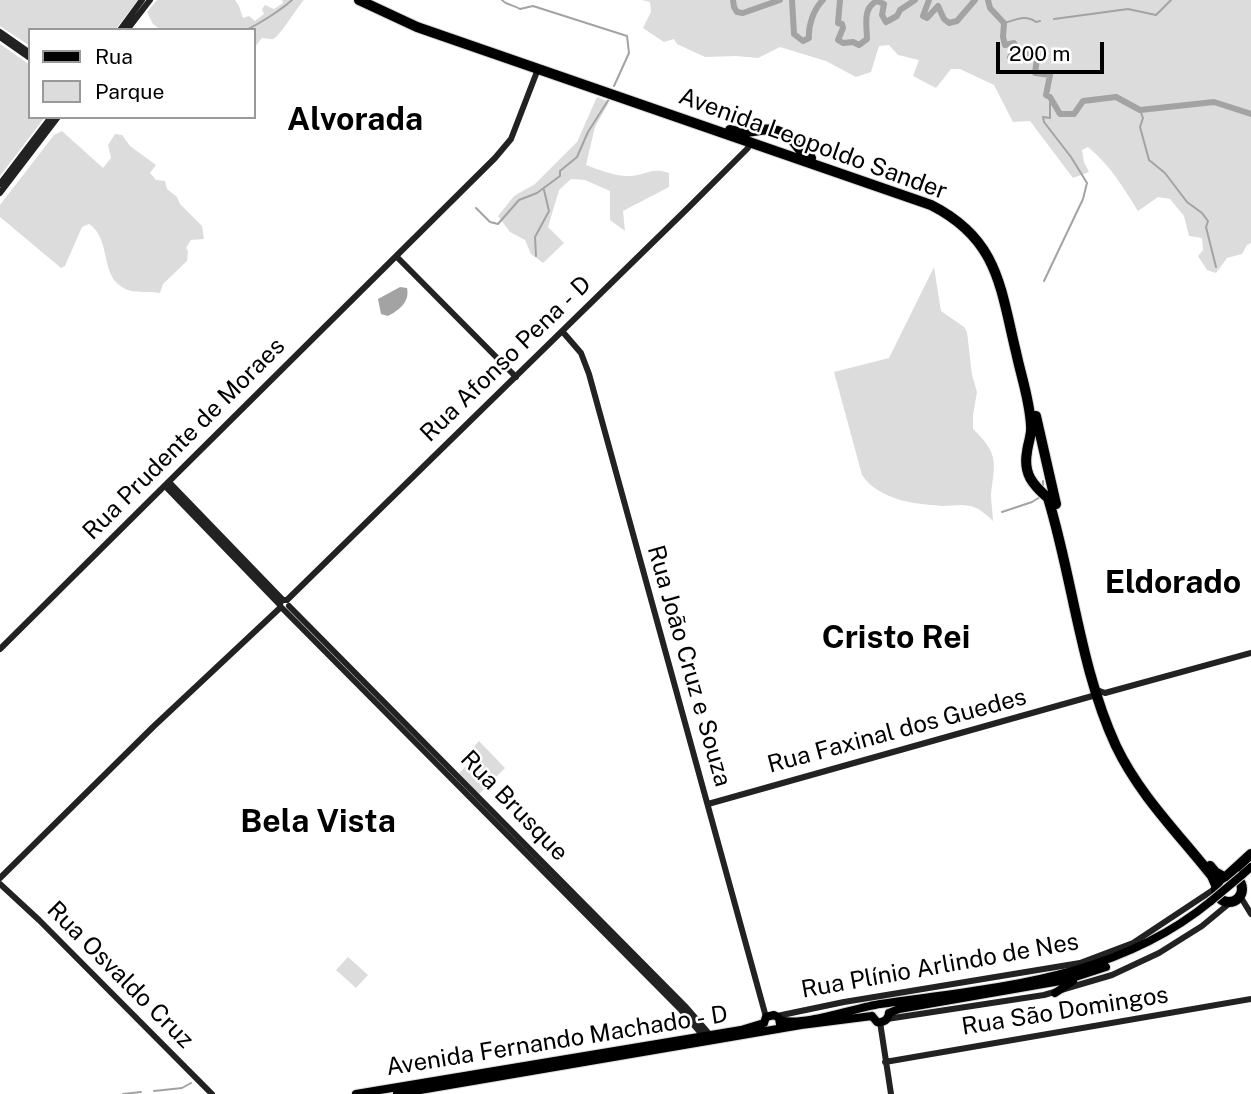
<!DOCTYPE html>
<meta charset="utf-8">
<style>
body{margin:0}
#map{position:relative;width:1251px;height:1094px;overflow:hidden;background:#fff;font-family:"Public Sans",sans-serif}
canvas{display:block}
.legend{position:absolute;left:28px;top:28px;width:228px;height:91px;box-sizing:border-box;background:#fff;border:2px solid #999;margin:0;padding:9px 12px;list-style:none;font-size:21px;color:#000}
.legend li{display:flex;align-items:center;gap:14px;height:35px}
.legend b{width:35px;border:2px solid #999}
.scale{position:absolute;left:996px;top:42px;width:108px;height:32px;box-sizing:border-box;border:4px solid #000;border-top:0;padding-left:9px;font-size:21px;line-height:24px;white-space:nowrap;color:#000;-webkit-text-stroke:5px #fff;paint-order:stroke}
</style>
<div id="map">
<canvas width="1251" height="1094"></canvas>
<ul class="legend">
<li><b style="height:9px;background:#000"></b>Rua</li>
<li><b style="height:19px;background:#dcdcdc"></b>Parque</li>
</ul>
<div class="scale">200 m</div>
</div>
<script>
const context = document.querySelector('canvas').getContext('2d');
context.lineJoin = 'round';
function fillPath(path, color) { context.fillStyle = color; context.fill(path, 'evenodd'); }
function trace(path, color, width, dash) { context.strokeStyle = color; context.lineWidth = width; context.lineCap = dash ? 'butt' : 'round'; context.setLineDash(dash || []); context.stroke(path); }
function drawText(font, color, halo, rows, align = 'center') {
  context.font = font + ' "Public Sans",sans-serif'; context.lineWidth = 5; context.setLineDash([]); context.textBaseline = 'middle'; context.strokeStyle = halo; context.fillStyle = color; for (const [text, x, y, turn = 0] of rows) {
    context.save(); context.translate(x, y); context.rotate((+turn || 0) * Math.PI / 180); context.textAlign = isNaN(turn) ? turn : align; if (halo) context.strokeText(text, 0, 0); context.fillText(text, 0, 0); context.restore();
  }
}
const green = new Path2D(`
 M0 0H138L115 30H30V46L0 26Z
 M157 0H235L239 6 243 18 249 16 255 21 264 14 262 9 265 5 274 9 283 3 282 0H304C297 7 279 38 273 39 270 40 266 38 262 38L254 48V30H161L153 24 147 12Z
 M642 0H1251V243L1247 245 1242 254 1227 258 1216 273 1207 270 1198 256 1203 250 1202 238 1189 236 1184 216 1170 199 1158 197 1138 211C1123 187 1110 165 1088 147L1082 150 1084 162 1089 172 1073 178 1030 121 1013 122 994 85 960 69H951L936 88 913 76 919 60 898 55 889 45 879 46 871 72 856 77 826 61 780 47 758 58 736 56 705 57 677 44 674 39 664 42 643 28 651 12 650 2Z
 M0 44 30 65V117H45L0 176Z
 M597 97 609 102 595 127 586 165C599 170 617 177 631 176 647 175 651 167 669 173V187L623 211 625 231 610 220V191L585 180 571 179 559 190 548 227 564 243 543 263 531 254 525 240 510 232 498 216 514 196 535 184 577 142Z
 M62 131 103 168 111 158 108 145 115 134 122 135 130 146 156 165 150 173 156 180 165 181 167 189 177 197 180 204 202 226 204 239 191 240 186 248 188 251 187 261 163 284 160 293C147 290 134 295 122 287 100 274 111 238 89 224L82 227 65 266 61 268 0 217V205L54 135Z
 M934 267 941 311 964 327 967 332 972 375 977 392 973 415V429C999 454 995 462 991 494 991 503 993 514 993 521 987 515 978 507 970 506 961 504 951 506 942 506 914 504 879 500 862 475L834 372 889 358Z
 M479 741 505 768 479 794 459 773 469 763 464 757Z
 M348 957 368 975 356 988 336 970Z`);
const water = new Path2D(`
 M400 287 407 288C410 302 399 310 388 316L381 314 378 299Z`);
const stream = new Path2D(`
 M502 0C506 5 514 5 520 9L533 6 627 36 629 53 614 86
 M1054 19 1128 9 1156 15 1171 0
 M1004 23C1016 20 1025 14 1036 22L1040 21
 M246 30C259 24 281 10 292 0
 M1140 110 1143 118 1140 127 1149 160 1165 173 1187 202 1202 213 1208 221 1206 227 1216 267
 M476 208 490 222 498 224 519 200 537 193 560 176V171L577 157 588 132 609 99
 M536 256 535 237 549 211 544 190
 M1044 281 1083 199 1087 183 1071 157 1044 122 1043 117 1050 118V97
 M1043 488V481
 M1002 512 1032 502 1040 497
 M154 1091 182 1088 191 1083
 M123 1094 141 1092`);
const river = new Path2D(`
 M733 0 734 7 737 12 743 13 780 0
 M792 0 794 34 803 41 809 38C808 25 814 9 823 0
 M840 0 838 23 842 24 843 28 838 40 843 43 853 42 859 45 867 39C867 26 862 8 877 1L884 4 882 15 886 22 897 16 900 10 915 0
 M929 0 923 16 927 18 938 6 944 19 949 23 957 21 975 0
 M988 0 990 8 1004 23 1003 37 1005 45 1014 43 1016 47 1010 57 1031 53 1037 59 1035 73 1050 75 1046 95 1050 97 1060 114H1074L1083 101 1116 97 1140 110 1214 102 1251 114`);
const secondary = new Path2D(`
 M120 30 142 0
 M127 30 150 0
 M0 32 30 53
 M0 37 30 58
 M0 184 51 117
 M0 193 58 117
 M397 257 516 377
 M562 331 581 353 589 374 766 1017
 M169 482 283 600
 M165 486 280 605
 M280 604 282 600H287L689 207 748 148 749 143
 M289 606 685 1006 711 1036
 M283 609 681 1010 705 1038
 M0 649 495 158 511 139 538 69
 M1097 690 1105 693 1251 653
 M708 804 1096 695
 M0 878 153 727 281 607
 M0 884 39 920 212 1094
 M1240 896 1251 914
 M777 1016 844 1002 1080 963 1133 943 1216 888
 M887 1019 1044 995 1112 975 1159 953 1202 926 1231 902
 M880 1022 891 1094
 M885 1062 1251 999`);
const primary = new Path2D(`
 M1242 875 1251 867
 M1055 993 1073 981
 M889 1013 899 1009 1066 980 1106 967
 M872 1016 877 1022C884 1023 888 1020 889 1013
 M780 1020C803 1027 854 1008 880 1004 997 987 1115 980 1211 901
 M764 1023 766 1017 774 1015 779 1018 780 1024
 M356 1094 741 1030 764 1023
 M397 1094 801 1025 872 1016`);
const highway = new Path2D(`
 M359 0 417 27 931 205C998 239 1000 286 1016 352 1021 376 1030 401 1031 426 1032 434 1028 443 1027 452 1023 474 1033 485 1048 498 1073 580 1080 668 1116 746 1140 796 1178 833 1212 876L1216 885
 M730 130C752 137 764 122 786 135 797 141 798 153 811 158
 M1036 416 1056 504
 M1210 866 1215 872 1224 877
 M1216 889a13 13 0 1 1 26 0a13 13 0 1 1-26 0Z
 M1227 876 1251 854`);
const primaryBridge = new Path2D(`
 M1211 901 1242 875`);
const streetNames = [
 ["Avenida Leopoldo Sander",813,144,20],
 ["Rua Afonso Pena - D",506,359,-44],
 ["Rua Prudente de Moraes",184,439,-45],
 ["Rua João Cruz e Souza",689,666,74],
 ["Rua Faxinal dos Guedes",897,731,-15],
 ["Rua Brusque",514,806,46],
 ["Rua Plínio Arlindo de Nes",940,966,-10],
 ["Rua Osvaldo Cruz",120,975,45],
 ["Rua São Domingos",1065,1011,-9],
 ["Avenida Fernando Machado - D",557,1041,-9]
];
const districtNames = [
 ["Alvorada",355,120],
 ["Eldorado",1173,583],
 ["Cristo Rei",896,638],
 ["Bela Vista",318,822]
];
fillPath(green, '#dcdcdc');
fillPath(water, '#a3a3a3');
trace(stream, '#a3a3a3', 2);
trace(river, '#a3a3a3', 6);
trace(primary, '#dbdbdb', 10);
trace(highway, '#dbdbdb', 12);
trace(secondary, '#222', 6);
trace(primary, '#000', 8);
trace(highway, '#000', 10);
trace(primaryBridge, '#dbdbdb', 10, []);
trace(primaryBridge, '#000', 8);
drawText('24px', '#000', '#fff', streetNames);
drawText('bold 32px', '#000', '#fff', districtNames);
</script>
